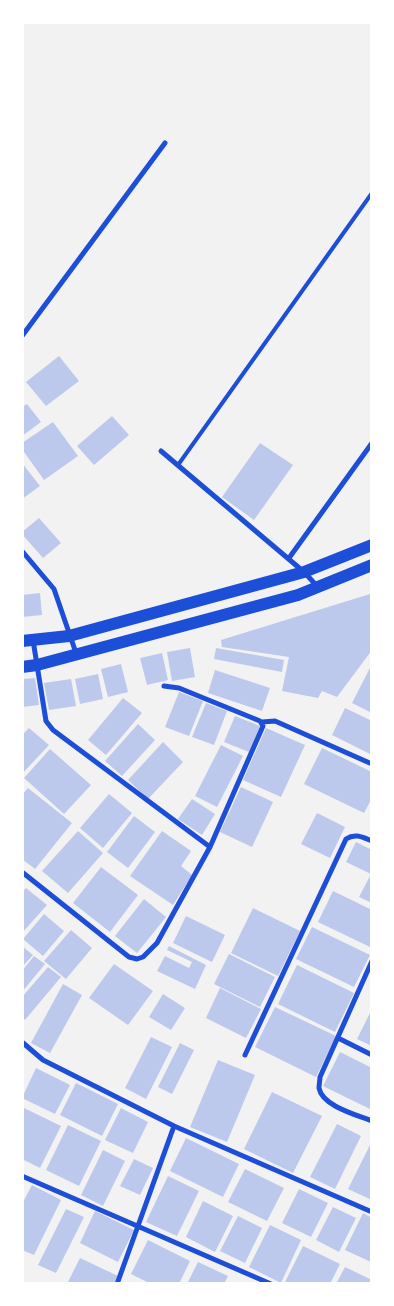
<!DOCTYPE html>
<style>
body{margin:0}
#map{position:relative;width:394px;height:1306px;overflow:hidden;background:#f2f2f2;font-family:"Nunito Sans",sans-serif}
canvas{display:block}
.frame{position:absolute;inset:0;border:24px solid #fff;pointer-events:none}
</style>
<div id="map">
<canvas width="394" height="1306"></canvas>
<div class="frame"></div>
</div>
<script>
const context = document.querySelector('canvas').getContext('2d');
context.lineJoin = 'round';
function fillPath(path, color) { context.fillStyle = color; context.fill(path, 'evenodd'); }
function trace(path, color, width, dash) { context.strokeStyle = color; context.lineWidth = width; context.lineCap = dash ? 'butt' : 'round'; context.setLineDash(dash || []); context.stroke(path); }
const building = new Path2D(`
 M59 356 79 381 46 406 26 382Z
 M27 404 41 422 22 436V407Z
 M112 416 129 435 94 465 77 446Z
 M53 422 78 456 44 480 22 449V443Z
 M260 443 293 465 254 520 222 497Z
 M22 463 40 486 22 499Z
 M39 518 61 543 43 558 22 534V532Z
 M40 593 42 615 22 617V595Z
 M370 594 372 600V650L337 697 322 691 318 698 282 691 289 657 222 647 221 640Z
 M190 648 195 677 172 681 167 652Z
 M216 648 284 660 282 672 214 659Z
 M162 653 168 680 147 685 140 658Z
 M121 664 128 692 108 697 101 669Z
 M372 664V713L352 703Z
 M215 670 270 688 262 711 208 693Z
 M98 674 103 699 80 704 75 679Z
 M35 678 39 705 22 707V679Z
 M71 679 76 706 49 710 44 683Z
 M179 692 203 701 189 736 165 727Z
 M123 698 142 713 106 755 88 740Z
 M206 703 227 711 214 745 192 737Z
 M345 708 372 721V755L332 735Z
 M235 716 260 726 249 752 224 742Z
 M138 724 155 740 122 776 105 761Z
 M29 728 49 745 22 774V735Z
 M266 728 305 745 281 797 243 780Z
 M163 742 183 762 148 799 128 780Z
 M221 745 243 756 217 807 195 796Z
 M322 748 372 772V798L364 813 304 784Z
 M50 749 91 785 64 814 24 778Z
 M241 787 273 802 252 847 220 832Z
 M28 788 72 823 35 869 22 859V795Z
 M109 794 132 813 103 848 80 828Z
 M192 799 215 814 202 835 178 819Z
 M317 813 345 827 330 858 301 844Z
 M134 816 155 832 128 868 107 852Z
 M78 831 103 853 68 893 42 871Z
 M162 831 191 851 181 866 192 875 173 905 130 876Z
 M356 842 372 850V903L359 897 371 874 346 862Z
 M101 867 138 895 110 932 73 903Z
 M26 888 47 905 22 933V892Z
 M333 891 372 910V944L370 947 318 922Z
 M144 899 166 917 137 953 115 936Z
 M253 908 300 931 278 976 231 953Z
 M44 914 64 931 43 956 23 939Z
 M186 916 225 935 212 962 173 943Z
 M312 927 370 955 354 987 296 959Z
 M71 930 92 948 66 979 44 961Z
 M22 946 33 955 22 967Z
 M169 946 206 965 195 989 157 971 165 956 189 968 192 962 167 950Z
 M229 954 275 977 260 1007 214 984Z
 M34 956 45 964 22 992V971Z
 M114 964 153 991 128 1025 89 998Z
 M297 965 354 993 335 1032 278 1004Z
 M48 967 61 977 25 1020 22 1018V997Z
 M63 984 82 995 50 1053 31 1043Z
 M220 988 261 1009 246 1038 206 1018Z
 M163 994 185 1008 171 1030 149 1017Z
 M275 1007 336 1036 316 1077 255 1047Z
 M372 1009V1046L357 1039Z
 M151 1037 172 1047 146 1099 125 1088Z
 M180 1043 194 1050 172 1094 158 1087Z
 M340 1052 372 1068V1110L323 1086Z
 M218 1060 255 1075 227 1142 190 1127Z
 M36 1068 70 1085 55 1114 22 1098Z
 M76 1083 118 1104 102 1136 60 1115Z
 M272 1092 322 1116 293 1173 244 1149Z
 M22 1107 61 1126 40 1168 22 1159Z
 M121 1108 148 1122 133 1153 105 1140Z
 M337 1124 361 1136 335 1189 310 1177Z
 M68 1125 101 1141 79 1186 46 1170Z
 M186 1138 239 1164 223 1197 170 1171Z
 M372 1141V1200L348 1189Z
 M103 1150 125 1161 103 1206 81 1195Z
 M134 1159 153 1168 140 1195 120 1186Z
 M245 1169 284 1188 267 1221 228 1202Z
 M168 1176 199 1191 177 1236 146 1222Z
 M32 1185 61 1200 34 1255 22 1250V1204Z
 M299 1189 328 1203 311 1237 282 1223Z
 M203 1201 233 1216 215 1252 186 1237Z
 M333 1207 356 1218 339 1252 316 1240Z
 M66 1209 84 1217 56 1273 38 1265Z
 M95 1211 134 1230 118 1262 80 1243Z
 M363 1213 372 1218 371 1262 345 1250Z
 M238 1216 262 1228 245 1263 220 1251Z
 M270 1225 301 1240 281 1283 249 1267Z
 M148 1240 190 1261 179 1284H151L131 1274Z
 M303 1246 340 1264 330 1284 285 1282Z
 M80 1258 118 1276 114 1284 68 1282Z
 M198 1262 228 1276 224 1284H187Z
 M345 1267 372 1280V1284H336Z`);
const service = new Path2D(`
 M178 465 372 193`);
const minor = new Path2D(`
 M22 336 165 143
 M161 451 304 572 317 586
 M22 551 54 589 76 653
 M289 558 372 443
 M33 640 46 721 53 730 210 847
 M262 722 275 721 372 764
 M22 872 129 957 137 959 143 957 157 943 210 847 263 726 260 721 179 688 164 686
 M372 961 320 1077C320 1080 319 1085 319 1088 322 1106 357 1115 372 1121
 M338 1038 372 1055
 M22 1042 43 1060 174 1126 372 1212
 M245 1055 346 839C355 833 362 837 372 841
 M22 1176 271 1284
 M117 1284 174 1126`);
const primary = new Path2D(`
 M22 641 69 636 304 572 372 545
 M22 667 37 665 298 595 372 565`);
fillPath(building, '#bdc9ec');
trace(service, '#1d4ed8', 4);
trace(minor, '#1d4ed8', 5);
trace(primary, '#1d4ed8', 12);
</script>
